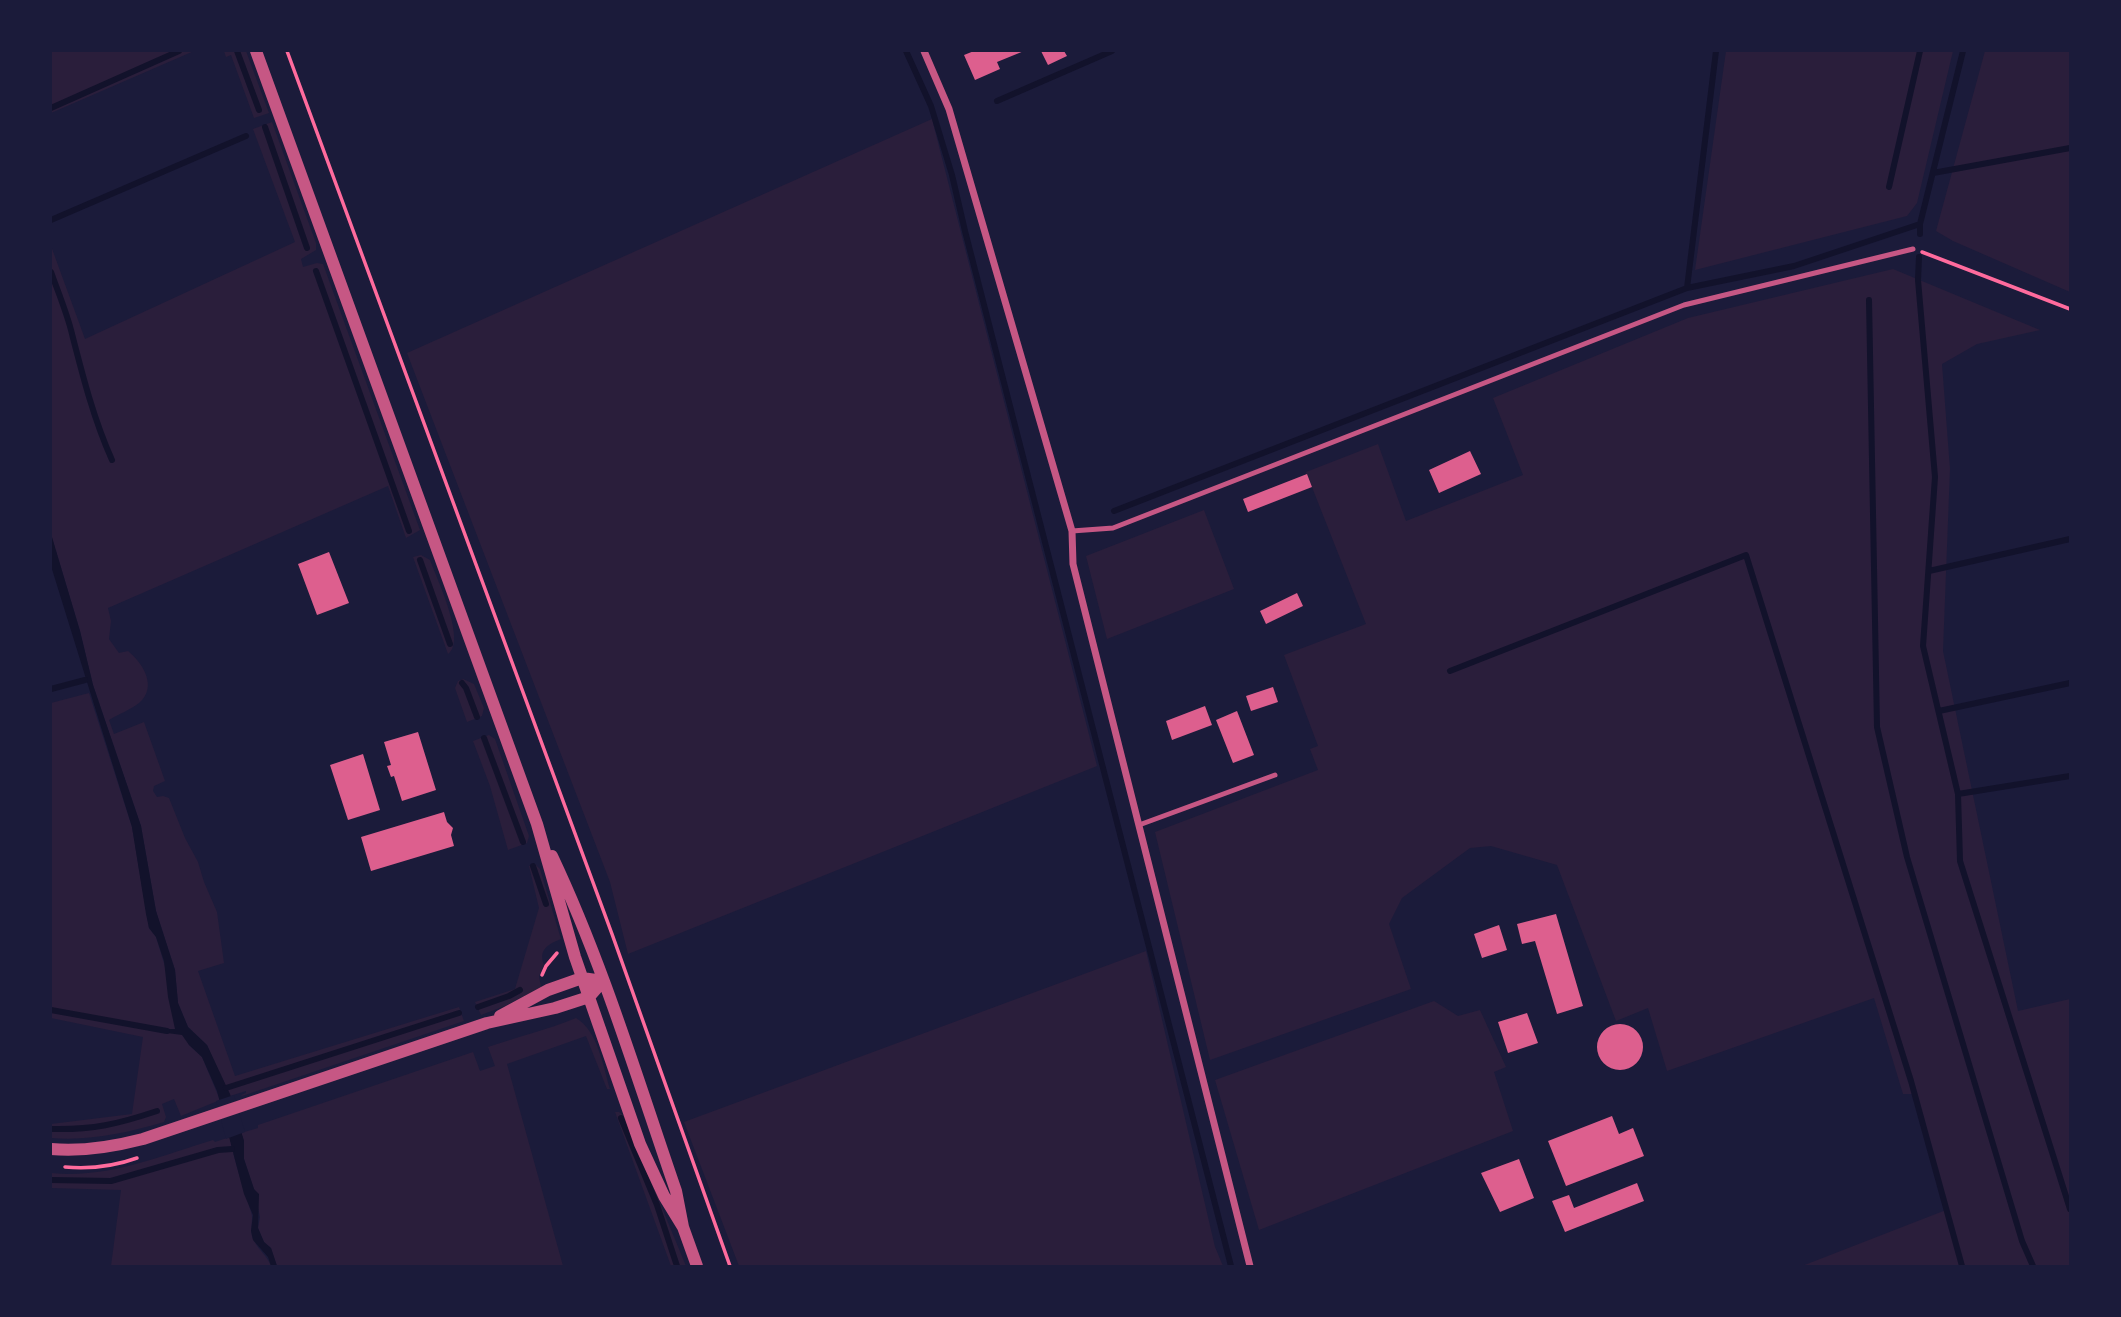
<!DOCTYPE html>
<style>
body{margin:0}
#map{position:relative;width:2121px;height:1317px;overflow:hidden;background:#1b1b3a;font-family:"Noto Sans",sans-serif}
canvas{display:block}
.frame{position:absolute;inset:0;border:52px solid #1b1b3a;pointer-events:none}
</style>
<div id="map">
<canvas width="2121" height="1317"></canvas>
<div class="frame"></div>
</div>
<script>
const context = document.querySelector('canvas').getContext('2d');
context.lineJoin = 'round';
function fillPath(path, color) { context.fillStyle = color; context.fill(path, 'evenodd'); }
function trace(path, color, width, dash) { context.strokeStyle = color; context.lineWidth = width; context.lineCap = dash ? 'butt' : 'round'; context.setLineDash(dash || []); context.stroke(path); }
const green = new Path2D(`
 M51 51H194L51 113Z
 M224 51H246L269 113 254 118 231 55 226 57Z
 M1726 51H1953L1917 203 1907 216 1695 270Z
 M1985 51H2070V292L1953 241 1936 231Z
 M932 119 1097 766 628 954 610 882 407 353Z
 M272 122 316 243V250L301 259 303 267 317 263 323 264 420 530 406 538 388 486 108 608 111 621 109 639 119 653 128 651C143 663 158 687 139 703 130 710 119 714 109 720L114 734 144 722 165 781 154 786 153 791 157 797 163 796 169 798 185 838 198 862 204 882 217 912 224 963 198 971 235 1076 459 1007 464 1021 242 1096 241 1095 246 1093V1091L230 1096 207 1045 188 1027 178 1003 175 970 156 911 141 826 93 685 80 631 51 534V246L85 339 295 242 253 129Z
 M1893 269 2040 330 1977 344 1942 364 1950 469 1943 651 2018 1011 2070 999V1266H1802L1946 1210 1912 1094H1903L1874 998 1667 1071 1648 1008 1616 1021 1557 865 1491 846 1470 848 1402 898 1389 924 1411 989 1210 1060 1155 832 1318 770 1310 749 1318 746 1284 655 1366 624 1306 472 1378 444 1406 521 1523 475 1493 398 1688 318Z
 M1204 510 1234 589 1107 639 1086 556Z
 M421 555 430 560C437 579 467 641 448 654L413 557Z
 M463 679 474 684 484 708 482 716 467 722 455 688 458 681Z
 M89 693 132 827 149 928 156 937 189 1045 202 1057 220 1100 181 1116 174 1099 162 1104 166 1117 164 1122C126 1133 91 1141 51 1138V1124L132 1114 143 1037 51 1018V703Z
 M489 735 495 739 529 836 527 843 508 850 490 786 473 741Z
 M535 864 540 869 561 939C548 944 538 950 544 965L539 976 541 987 505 1006 481 1015 475 1002 515 989 539 908 529 866Z
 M1146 951 1215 1247 1223 1266H739L684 1122Z
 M1434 1001 1458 1016 1480 1010 1506 1067 1494 1072 1513 1131 1259 1230 1215 1080Z
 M576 1018C598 1031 603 1066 610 1089H607L586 1036 507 1064 563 1266H277L271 1248 264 1242 258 1228 260 1217 254 1189 244 1159V1141L241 1133 258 1128V1125L473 1052 480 1071 495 1066 488 1047C517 1037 547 1030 576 1018Z
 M615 1112H619L624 1116 686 1266H671Z
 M230 1137C234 1163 244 1187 251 1212 254 1220 249 1229 253 1239 258 1250 267 1255 271 1266H111L121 1190 51 1188V1173C107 1179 160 1156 213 1140L215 1142Z`);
const water = new Path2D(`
 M51 534 80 631 93 685 141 826 156 911 175 970 178 1003 188 1027 207 1045 230 1094 244 1141V1159L254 1189 259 1194 258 1228 264 1242 271 1248 277 1266H271L268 1257 253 1240 251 1231 253 1215 244 1194 217 1091 202 1057 189 1045 182 1035 167 1033V1029H175L168 997 164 961 156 937 149 928 146 914 132 827 51 566Z`);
const pier = new Path2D(`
 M234 1095 245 1132 226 1139 216 1101Z`);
const stream = new Path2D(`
 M237 51 259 110
 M906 51 931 106 952 175 965 231 1231 1266
 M997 101 1112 51
 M51 108 179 51
 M265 127 307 248
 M1933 173 2070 148
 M1889 187 1920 51
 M51 220 246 136
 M1920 234V224L1963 51
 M1919 257 1918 280 1935 477 1923 646 1958 794 1960 861 2070 1209
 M316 271 409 531
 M51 272C58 292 67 313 72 334 83 377 94 420 112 460
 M1687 288 1716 51
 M1869 300 1877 727 1907 857 2022 1241 2033 1266
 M1114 511 1687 288 1794 266 1920 224
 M420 560 450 644
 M1929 571 2070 539
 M1450 671 1746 555 1911 1081 1962 1266
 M462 683 466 688 477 717
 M51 689 85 680
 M1939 711 2070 683
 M484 738 523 842
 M1958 794 2070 776
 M533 866 546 904
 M478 1007 509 996 520 990
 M51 1010 167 1031
 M226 1088 459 1013
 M621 1118 657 1205 677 1266
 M51 1129C93 1130 118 1124 157 1111
 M51 1180 111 1181 218 1150 232 1149`);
const building = new Path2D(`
 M974 51H1024L997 62 1000 69 975 80 964 55Z
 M1041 51H1064L1067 56 1048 65Z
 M1470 451 1481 474 1439 493 1429 470Z
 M1307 474 1312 487 1248 512 1243 499Z
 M329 552 349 603 317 615 298 564Z
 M1297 593 1303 606 1266 624 1260 611Z
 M1273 687 1278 702 1251 711 1246 696Z
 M1205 706 1212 725 1172 740 1166 721Z
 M1237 711 1254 755 1233 763 1216 720Z
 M418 732 436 790 402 801 394 776 391 777 387 766 391 765 384 742Z
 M363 754 380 810 348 820 330 765Z
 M444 812 447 822 453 828 451 835 454 846 371 871 361 837Z
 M1556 914 1583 1006 1557 1014 1535 941 1522 944 1517 924Z
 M1499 925 1507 950 1482 958 1474 934Z
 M1527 1013 1538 1043 1508 1053 1498 1022Z
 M1597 1047a23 23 0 1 1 46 0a23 23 0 1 1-46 0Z
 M1612 1116 1619 1134 1633 1128 1644 1156 1566 1186 1548 1141Z
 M1519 1159 1534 1198 1500 1212 1481 1173Z
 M1637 1183 1644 1201 1565 1232 1552 1201 1569 1195 1574 1208Z`);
const path = new Path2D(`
 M287 51 612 934 730 1266
 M1922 252 2070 309
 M542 975 546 966 557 953
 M65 1167C89 1169 115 1166 137 1158`);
const service = new Path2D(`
 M1072 531 1113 528 1684 305 1913 249
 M1139 825 1275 775`);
const minor = new Path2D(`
 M924 51 949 109 1072 531 1073 564 1250 1266`);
const tertiary = new Path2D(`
 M256 51 537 824 575 957 640 1144 664 1196 683 1227
 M552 856C603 964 637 1078 676 1191L683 1227 697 1266
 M500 1016 548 990 582 978 603 981
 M51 1149C82 1152 112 1147 143 1139L487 1023 555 1008 589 997 603 981`);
fillPath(green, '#2a1e3b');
fillPath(water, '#12122b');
fillPath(pier, '#1b1b3a');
trace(stream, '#12122b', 6);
fillPath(building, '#dd5f8e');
trace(path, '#ff6b9d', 3.5);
trace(service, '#c65784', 5);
trace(minor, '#c65784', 7);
trace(tertiary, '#c65784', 12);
</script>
